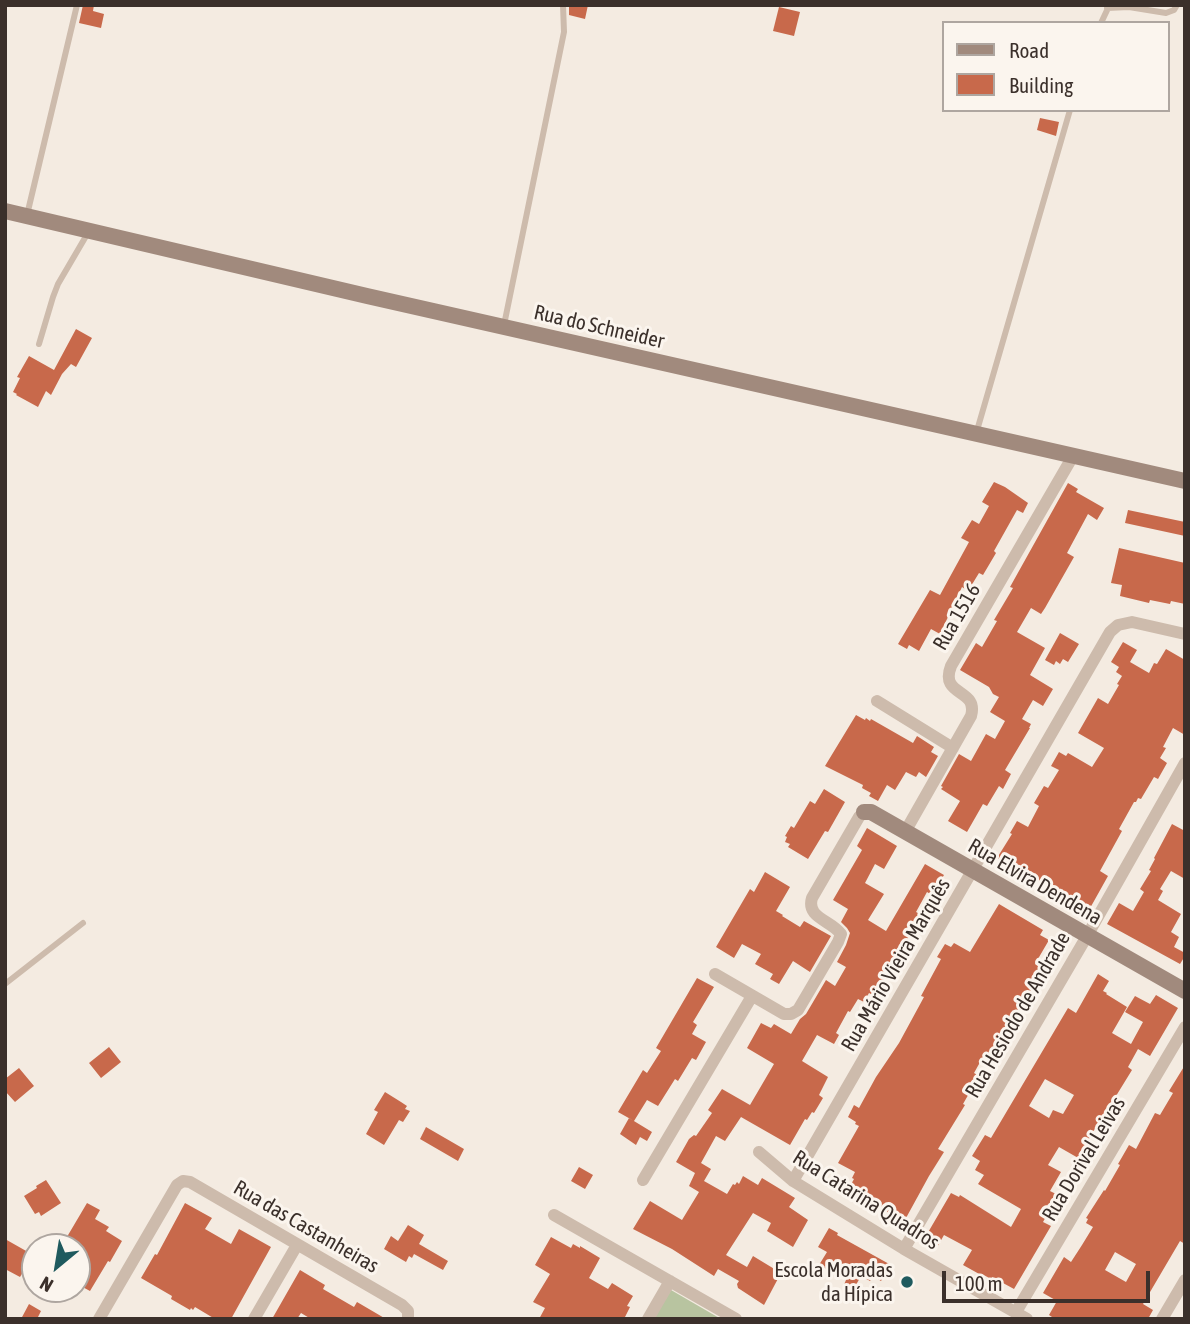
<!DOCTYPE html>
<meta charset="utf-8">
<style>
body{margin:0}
#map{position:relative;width:1190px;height:1324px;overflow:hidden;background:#f4ebe1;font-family:"Asap Condensed",sans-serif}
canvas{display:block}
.frame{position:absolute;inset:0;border:7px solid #3b302b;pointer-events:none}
.legend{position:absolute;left:942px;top:21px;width:228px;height:91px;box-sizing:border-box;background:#fbf5ee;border:2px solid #aea6a0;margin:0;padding:9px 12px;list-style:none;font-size:21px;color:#3b302b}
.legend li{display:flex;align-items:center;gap:14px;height:35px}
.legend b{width:35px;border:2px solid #aea6a0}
.north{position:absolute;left:21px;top:1233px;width:70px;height:70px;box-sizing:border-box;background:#fbf5ee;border:2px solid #aea6a0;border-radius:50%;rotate:210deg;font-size:19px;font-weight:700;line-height:28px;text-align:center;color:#3b302b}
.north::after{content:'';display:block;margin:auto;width:24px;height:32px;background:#1f5a5e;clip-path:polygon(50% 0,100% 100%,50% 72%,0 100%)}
.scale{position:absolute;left:942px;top:1271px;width:208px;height:32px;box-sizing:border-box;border:4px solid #3b302b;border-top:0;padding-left:9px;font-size:21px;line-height:24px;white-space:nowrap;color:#3b302b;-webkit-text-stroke:5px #fbf5ee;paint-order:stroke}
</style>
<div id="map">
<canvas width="1190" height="1324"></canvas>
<div class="frame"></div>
<ul class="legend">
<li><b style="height:9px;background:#a18a7d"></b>Road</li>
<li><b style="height:19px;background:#c8694b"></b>Building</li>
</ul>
<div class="north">N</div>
<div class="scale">100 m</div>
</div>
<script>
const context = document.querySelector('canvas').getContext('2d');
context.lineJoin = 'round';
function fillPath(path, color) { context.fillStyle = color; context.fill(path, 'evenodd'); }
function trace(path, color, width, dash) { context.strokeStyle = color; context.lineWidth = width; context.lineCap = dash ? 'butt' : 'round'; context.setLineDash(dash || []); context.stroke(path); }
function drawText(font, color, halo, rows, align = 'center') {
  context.font = font + ' "Asap Condensed",sans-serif'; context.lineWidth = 6; context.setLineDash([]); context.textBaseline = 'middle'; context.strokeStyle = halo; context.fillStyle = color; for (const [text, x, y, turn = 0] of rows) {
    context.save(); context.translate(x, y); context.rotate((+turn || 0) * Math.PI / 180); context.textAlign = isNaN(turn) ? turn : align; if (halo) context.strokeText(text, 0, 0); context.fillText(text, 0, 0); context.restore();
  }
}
const green = new Path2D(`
 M671 1290 721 1319H654Z`);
const building = new Path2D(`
 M83 5H94L93 11 104 14 101 28 79 23Z
 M569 5H588L585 19 569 15Z
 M779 7 800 12 794 36 773 31Z
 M1040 118 1059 122 1056 136 1037 130Z
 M76 329 92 338 76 367 71 364 62 374 51 395 46 391 38 407 16 395 17 394 13 392 20 378 17 377 29 356 54 370Z
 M994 482 1005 487 1028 503 1023 513 1017 510 994 551 996 553 983 575 979 573 968 591 962 587 940 634 931 629 919 651 909 645 907 649 898 644 930 590 940 595 969 542 961 538 972 520 979 524 989 506 982 502Z
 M1068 483 1078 489 1076 492 1104 508 1097 520 1088 514 1067 553 1074 557 1045 608 1041 614 1031 608 1017 632 1045 648 1030 675 1053 689 1043 706 1033 700 1022 719 1031 724 1029 728H1030L1005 770 1011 774 1003 789 999 786 987 806 983 804 967 832 948 821 960 801 941 789 943 787 941 786 959 754 971 761 986 734 995 739 1005 721 990 712 999 697 993 694 989 687 960 670 976 643 982 647 997 621 994 620 1013 588 1010 587Z
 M1128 510 1185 522V536L1125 523Z
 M1119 548 1185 563V604L1171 601 1170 604 1150 600 1149 603 1120 596 1122 585 1111 583Z
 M1060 633 1079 644 1068 662 1063 659 1060 664 1056 661 1054 665 1045 660Z
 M1123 642 1137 650 1130 662 1149 673 1154 663 1157 664 1166 649 1185 660V735L1173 728 1163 747 1166 748 1160 758 1167 763 1158 779 1154 777 1141 799 1138 798 1136 802H1134L1119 829 1122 831 1100 871 1108 876 1089 910 1086 908 1082 915 1069 908 1074 899 1047 882 1046 884 997 858 1012 834 1010 833 1017 821 1028 827 1039 806 1034 803 1044 786 1048 788 1059 770 1051 766 1059 752 1066 756 1068 753 1092 767 1104 748 1078 733 1098 698 1108 704 1119 685 1117 684 1122 676 1116 672 1119 667 1111 662Z
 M856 715 865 720 866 718 870 721 871 719 913 743 917 736 934 747 931 752 938 756 926 777 919 772 916 777 906 772 895 790 887 785 878 801 869 796 871 793 862 788 863 785 825 766Z
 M824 789 845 802 828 832 825 831 808 859 788 847 790 844 785 842 787 837 785 836 791 826 794 828 810 801 815 804Z
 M1172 824 1185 831V879L1171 871 1160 889 1163 891 1158 900 1181 914 1171 932 1179 937 1174 947 1185 953V956L1180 964 1107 924 1119 903 1133 911 1144 892 1140 889 1151 871 1149 870 1155 859 1154 858Z
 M867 828 897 846 884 869 875 864 865 883 884 894 868 920 886 931 925 864 944 875 932 895 927 892 916 912 922 915 895 960 894 959 875 996 869 993 864 1002 858 999 850 1012 848 1011 836 1033 839 1035 834 1044 817 1035 802 1061 828 1077 819 1095 823 1098 814 1113 812 1112 807 1120 805 1119 790 1145 741 1117 725 1141 716 1136 701 1163 711 1169 704 1181 727 1194 733 1184 735 1185 737 1182 739 1184 743 1176 758 1185 762 1178 795 1198 789 1207 808 1220 793 1247 767 1231 771 1223 753 1213 726 1255 747 1267 753 1256 781 1273 764 1305 738 1288 737 1284 739 1281 718 1269 714 1276 672 1249 633 1229 650 1201 682 1220 699 1192 689 1186 695 1173 676 1162 689 1139 694 1135 696 1136 712 1113 708 1110 722 1089 750 1105 774 1064 747 1048 761 1023 771 1028 774 1024 791 1034 800 1019 806 1014 826 980 835 986 846 967 837 962 846 945 850 933 847 928 841 922 848 909 833 900 862 850 857 846Z
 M765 872 790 887 776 911 783 915 782 916 800 927 804 921 831 936 810 972 793 961 779 984 770 979 773 974 755 964 761 954 742 944 734 958 716 947 750 889 754 892Z
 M999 904 1043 930 1040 935 1049 940 1035 964 1040 967 1037 972 1047 977 1039 991 1034 988 990 1059 984 1055 974 1073 979 1076 963 1104 965 1105 938 1149 944 1152 929 1176 906 1218 892 1209 889 1213 855 1193 856 1192 849 1188 854 1179 852 1178 855 1172 838 1163 859 1126 855 1124 856 1122 848 1117 854 1105 859 1108 876 1077 899 1043 924 997 921 996 941 959 937 957 945 944 951 947 954 943 970 952Z
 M1098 974 1109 981 1103 991 1107 993 1106 994 1127 1007 1112 1033 1131 1044 1143 1022 1125 1012 1135 996 1150 1004 1156 995 1178 1008 1150 1056 1138 1049 1128 1067 1132 1070 1116 1096 1119 1098 1109 1116 1104 1113 1083 1149 1086 1150 1080 1159 1059 1147 1048 1165 1061 1172 1050 1191 1058 1195 1043 1222 1051 1226 1014 1289 992 1277 991 1279 982 1274 981 1275 963 1265 972 1250 944 1235 936 1249 923 1241 951 1193 959 1197 960 1195 1011 1227 1021 1209 978 1184 984 1175 975 1170 980 1161 972 1156 985 1135 991 1138 1068 1008 1076 1013ZM1045 1079 1074 1095 1063 1114 1053 1110 1049 1118 1029 1106Z
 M697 978 714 987 693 1022 697 1025 692 1034 706 1042 696 1060 692 1058 678 1081 675 1079 658 1106 647 1100 634 1121 618 1112 643 1070 647 1073 661 1051 656 1048Z
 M109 1047 121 1062 101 1078 89 1063Z
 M1185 1065V1244L1180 1241 1143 1304 1153 1310 1148 1319H1055L1049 1315 1057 1301 1043 1293 1064 1257 1071 1262 1082 1245 1093 1227 1086 1223 1088 1219 1086 1218 1104 1190 1105 1191 1120 1165 1118 1164 1129 1145 1136 1149 1155 1113 1160 1115 1173 1093 1169 1091ZM1115 1252 1136 1264 1126 1282 1105 1270Z
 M19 1068 34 1086 15 1102 5 1091V1079Z
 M385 1092 401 1102 407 1106 405 1109 410 1111 403 1122 399 1120 384 1145 366 1134 378 1112 374 1110Z
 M629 1118 652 1132 647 1141 640 1137 636 1145 620 1134Z
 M426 1127 464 1149 458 1161 420 1139Z
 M579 1167 593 1175 585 1189 571 1181Z
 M46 1180 61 1203 41 1216 39 1212 35 1214 24 1196 37 1188 36 1186Z
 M87 1203 100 1210 95 1219 109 1227 106 1231 122 1241 110 1262 108 1261 90 1291 77 1284V1274L82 1266 77 1263V1247H61Z
 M185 1203 212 1218 205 1229 231 1244 239 1229 271 1247 231 1319H215L195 1307 193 1310 191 1308 190 1310 171 1299 172 1296 141 1278 155 1254 157 1255Z
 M408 1225 424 1235 419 1244 448 1261 443 1270 414 1254 412 1258 409 1256 406 1262 384 1249 391 1236 398 1241Z
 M829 1228 838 1233 837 1235 891 1265 881 1281 873 1276 870 1281 861 1276 852 1292 843 1287 846 1280 819 1265 827 1252 818 1247Z
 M551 1237 571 1248 573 1244 580 1248V1246L600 1258 589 1278 608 1289 612 1283 633 1296 627 1306 630 1307 624 1319H539L545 1308 533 1302 550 1274 535 1265Z
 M5 1239 35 1256V1278L23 1272 20 1277 5 1269Z
 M300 1270 325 1285 323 1289 354 1307 357 1302 386 1319H311L301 1313 297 1319H272Z
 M29 1304 41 1311 37 1319H21Z`);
const lane = new Path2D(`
 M1107 8 1129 7 1166 13 1174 10 1177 5
 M1101 23 1109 6
 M27 215 77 5
 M504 325 564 32 563 5
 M39 344 53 297 58 284 89 231
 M976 434 1070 110
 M5 984 83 923`);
const street = new Path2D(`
 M877 701 953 748
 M905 832 971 716C979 688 939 697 951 666L1073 456
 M715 974 784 1014H791L798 1010 838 942 841 934C831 920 806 918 812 898L859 817 864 812
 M759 1152 793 1181 904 1249 1027 1319
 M643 1180 752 996
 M793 1181 1110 632 1118 625 1132 622 1185 634
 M554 1215 736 1319
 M904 1249 1087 936 1185 763
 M1016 1312 1185 1027
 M99 1319 177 1185 183 1181 190 1182 402 1305 408 1311V1319
 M254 1319 297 1245
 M648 1319 670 1281
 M1162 1319 1185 1280`);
const secondary = new Path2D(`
 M5 211 367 296 1185 481
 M864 812H871L1185 991`);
const markers = [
 [907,1282,7,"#1f5a5e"]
];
const streetNames = [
 ["Rua do Schneider",599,327,13],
 ["Rua 1516",957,617,-60],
 ["Rua Elvira Dendena",1035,882,30],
 ["Rua Mário Vieira Marquês",896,965,-60],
 ["Rua Hesiodo de Andrade",1018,1015,-60],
 ["Rua Dorival Leivas",1084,1159,-59],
 ["Rua Catarina Quadros",866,1200,32],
 ["Rua das Castanheiras",306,1227,30]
];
const poiNames = [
 ["Escola Moradas",893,1270],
 ["da Hípica",893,1294]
];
fillPath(green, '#b8c4a0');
fillPath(building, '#c8694b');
trace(lane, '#cdbbac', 6);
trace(street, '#cdbbac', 12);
trace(secondary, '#a18a7d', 16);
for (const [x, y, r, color] of markers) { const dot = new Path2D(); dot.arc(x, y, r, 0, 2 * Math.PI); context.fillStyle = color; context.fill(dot); trace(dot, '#fbf5ee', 2.5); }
drawText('21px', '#3b302b', '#fbf5ee', streetNames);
drawText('21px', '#3b302b', '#fbf5ee', poiNames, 'right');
</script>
